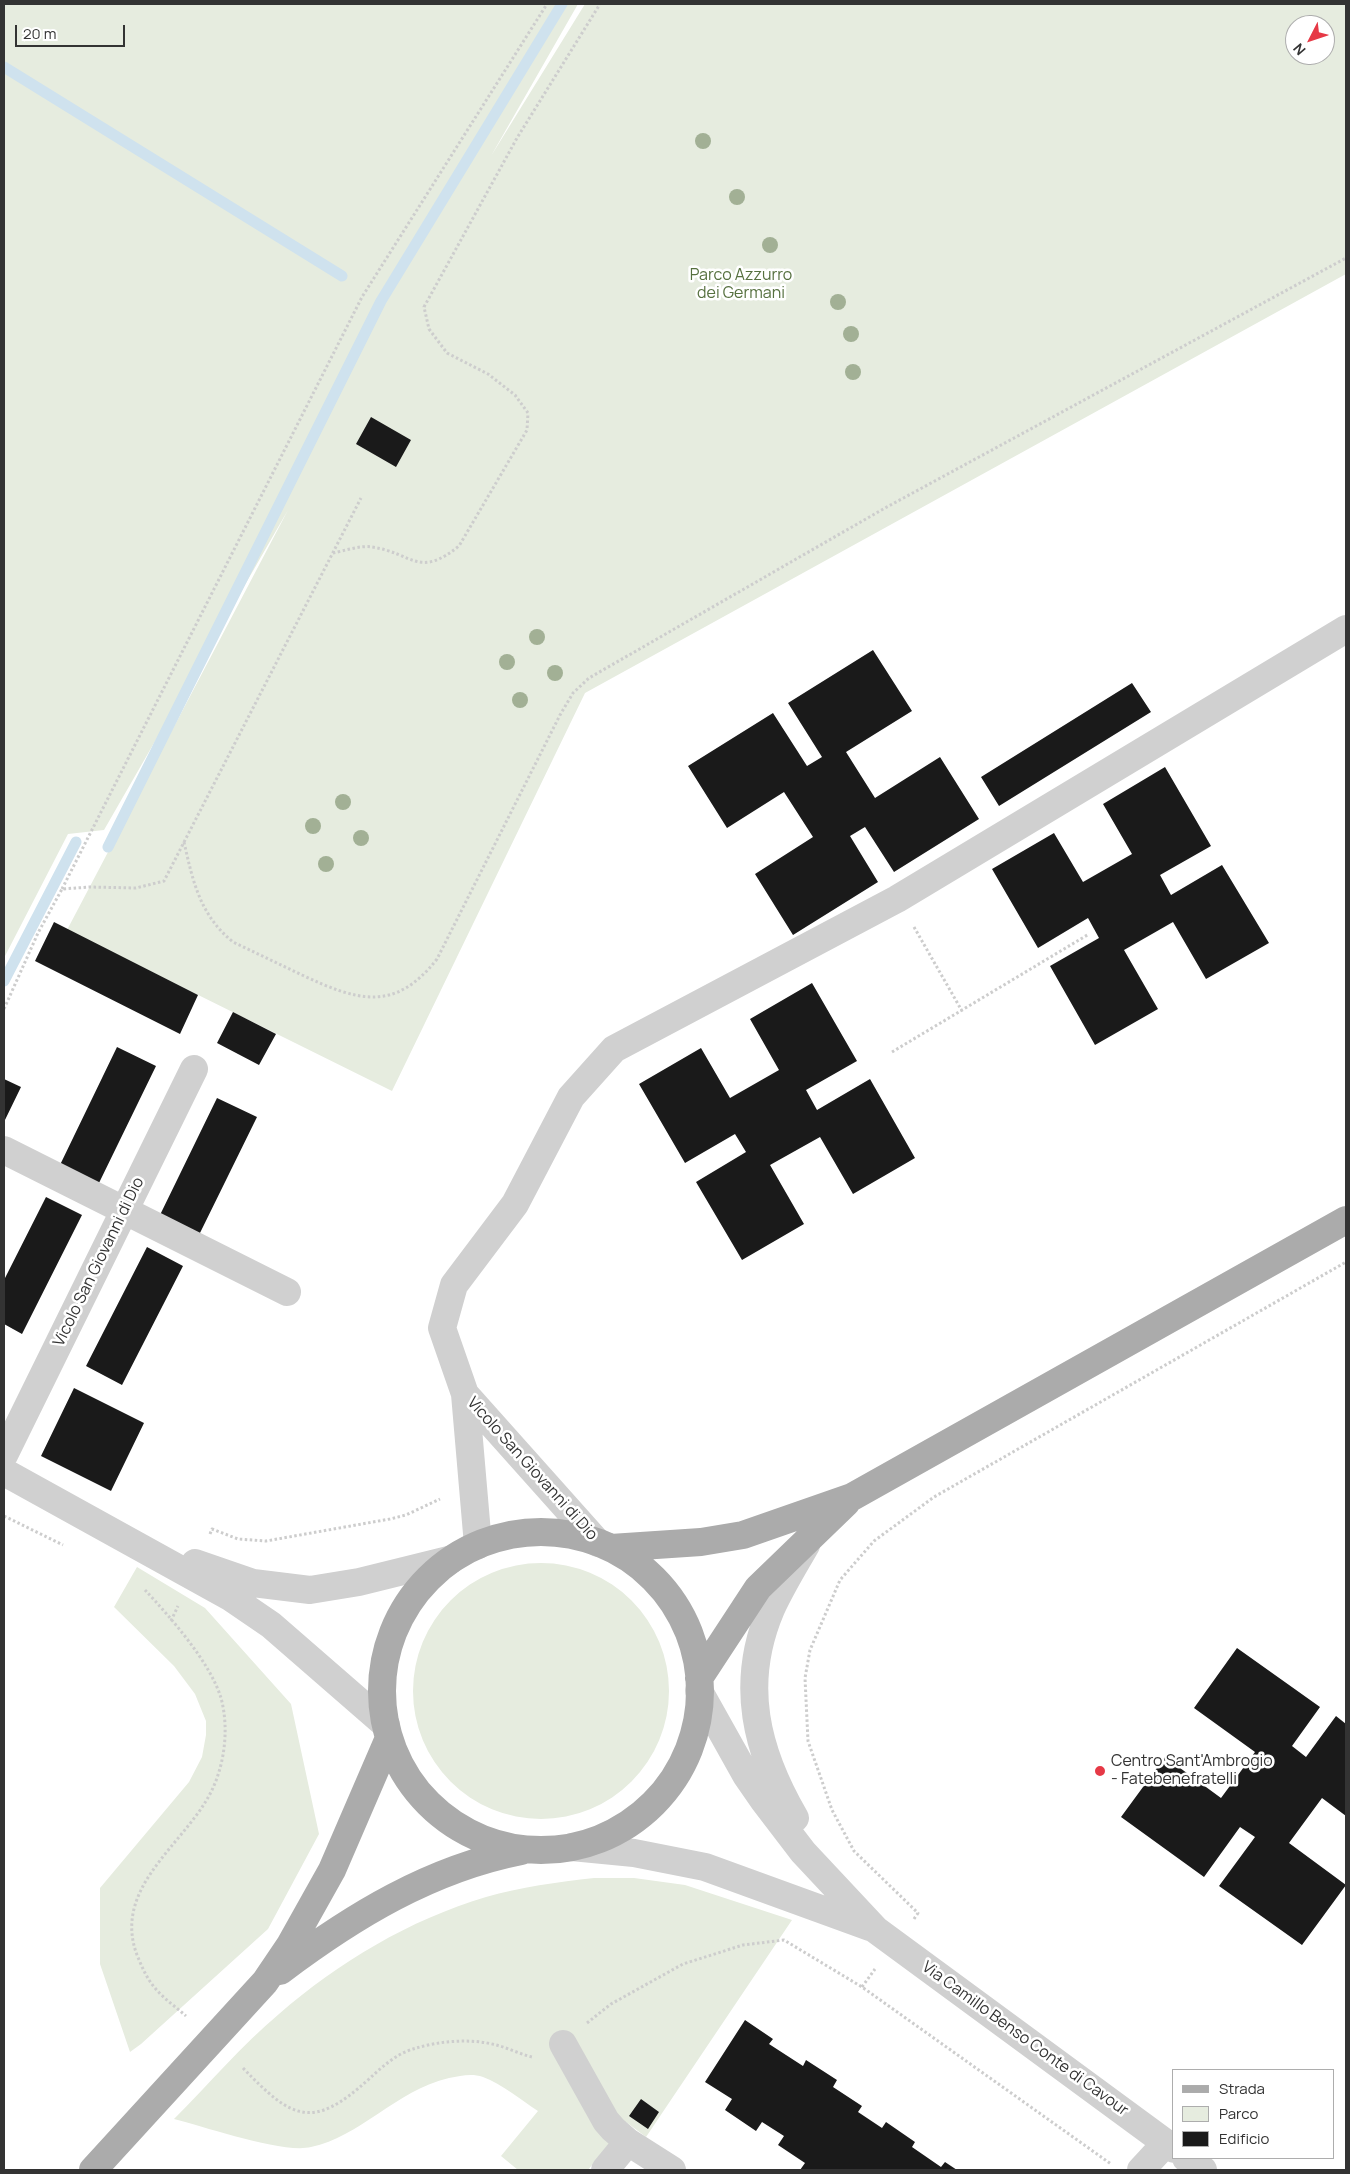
<!DOCTYPE html>
<style>
body{margin:0}
#map{position:relative;width:1350px;height:2174px;overflow:hidden;background:#fff;font-family:Manrope,sans-serif}
canvas{display:block}
.frame{position:absolute;inset:0;border:5px solid #333;pointer-events:none}
.legend{position:absolute;left:1172px;top:2069px;width:162px;height:90px;box-sizing:border-box;background:#fff;border:1px solid #adadad;margin:0;padding:6px 9px;list-style:none;font-size:15px;color:#333}
.legend li{display:flex;align-items:center;gap:10px;height:25px}
.legend b{width:25px;border:1px solid #adadad}
.north{position:absolute;left:1285px;top:15px;width:50px;height:50px;box-sizing:border-box;background:#fff;border:1px solid #adadad;border-radius:50%;rotate:229deg;font-size:14px;font-weight:700;line-height:20px;text-align:center;color:#333}
.north::after{content:'';display:block;margin:auto;width:18px;height:22px;background:#e63946;clip-path:polygon(50% 0,100% 100%,50% 72%,0 100%)}
.scale{position:absolute;left:15px;top:25px;width:110px;height:22px;box-sizing:border-box;border:2px solid #333;border-top:0;padding-left:6px;font-size:15px;line-height:18px;white-space:nowrap;color:#333;-webkit-text-stroke:4px #fff;paint-order:stroke}
</style>
<div id="map">
<canvas width="1350" height="2174"></canvas>
<div class="frame"></div>
<ul class="legend">
<li><b style="height:6px;background:#ababab"></b>Strada</li>
<li><b style="height:14px;background:#e6ecdf"></b>Parco</li>
<li><b style="height:14px;background:#1a1a1a"></b>Edificio</li>
</ul>
<div class="north">N</div>
<div class="scale">20 m</div>
</div>
<script>
const context = document.querySelector('canvas').getContext('2d');
context.lineJoin = 'round';
function fillPath(path, color) { context.fillStyle = color; context.fill(path, 'evenodd'); }
function trace(path, color, width, dash) { context.strokeStyle = color; context.lineWidth = width; context.lineCap = dash ? 'butt' : 'round'; context.setLineDash(dash || []); context.stroke(path); }
function drawText(font, color, halo, rows, align = 'center') {
  context.font = font + ' Manrope,sans-serif'; context.lineWidth = 5; context.setLineDash([]); context.textBaseline = 'middle'; context.strokeStyle = halo; context.fillStyle = color; for (const [text, x, y, turn = 0] of rows) {
    context.save(); context.translate(x, y); context.rotate((+turn || 0) * Math.PI / 180); context.textAlign = isNaN(turn) ? turn : align; if (halo) context.strokeText(text, 0, 0); context.fillText(text, 0, 0); context.restore();
  }
}
const green = new Path2D(`
 M4 4H578L491 156 585 4H1346V274L585 693 392 1091 67 930 288 510 104 830 68 834 4 958ZM1295 25H1325V55H1295Z
 M413 1691a128 128 0 1 1 256 0a128 128 0 1 1-256 0Z
 M137 1567 205 1608 291 1704 319 1834 268 1929 141 2044 130 2052 100 1964V1888L189 1782 202 1757 206 1735V1721L195 1694 174 1666 114 1607Z
 M594 1878H634L685 1885 792 1920 646 2137 626 2122 588 2170H518L501 2156 538 2111C521 2100 502 2084 483 2077 471 2073 461 2076 449 2078 395 2091 360 2137 311 2147 283 2154 206 2127 174 2119 209 2084 242 2045 279 2014 339 1962 409 1920 486 1897 520 1887 558 1882 594 1878Z`);
const stream = new Path2D(`
 M4 67 342 276
 M108 847 381 301 562 4
 M4 981 76 842`);
const building = new Path2D(`
 M371 417 411 440 396 467 356 444Z
 M873 650 912 711 846 752 875 798 940 757 979 819 894 872 865 827 850 836 878 882 793 935 755 874 813 837 784 792 727 828 688 766 773 713 807 766 822 757 788 703Z
 M1132 683 1151 712 999 806 981 777Z
 M1165 767 1211 846 1160 875 1171 895 1222 865 1269 943 1206 979 1173 922 1124 950 1158 1009 1095 1045 1050 966 1099 938 1088 918 1038 948 992 869 1054 833 1083 882 1132 854 1103 804Z
 M54 922 198 995 180 1034 35 961Z
 M812 983 857 1061 806 1090 817 1110 870 1079 915 1158 853 1194 820 1137 770 1165 804 1224 742 1260 696 1182 746 1152 735 1134 685 1163 639 1084 701 1048 730 1098 779 1070 750 1019Z
 M233 1012 276 1034 259 1065 217 1043Z
 M117 1047 156 1066 98 1185 59 1167Z
 M4 1079 21 1087 4 1122Z
 M217 1098 257 1117 198 1237 159 1217Z
 M46 1197 82 1215 22 1334 4 1324V1280Z
 M147 1247 183 1266 122 1385 86 1366Z
 M74 1388 144 1423 111 1491 41 1456Z
 M1237 1648 1320 1707 1292 1746 1306 1757 1336 1716 1346 1724V1816L1322 1798 1289 1843 1346 1885 1302 1945 1219 1886 1255 1837 1240 1827 1204 1877 1121 1817 1165 1757 1221 1798 1255 1752 1194 1708Z
 M745 2020 773 2039 769 2044 803 2066 806 2060 837 2080 833 2087 862 2106 858 2112 882 2128 886 2122 915 2142 912 2147 941 2167 945 2162 957 2170H800L805 2163 778 2145 784 2136 762 2122 756 2131 725 2110 732 2099 705 2082Z
 M641 2099 659 2112 648 2129 629 2116Z`);
const path = new Path2D(`
 M333 553C344 551 360 545 372 547 413 553 418 579 459 546L527 430 528 413 515 395 488 374 447 353 429 329 424 307 517 138 600 4
 M184 842C193 882 200 915 233 942 256 953 279 964 302 975 356 1000 394 1014 437 959L560 715 573 693 589 678 885 508 1346 258
 M62 889 362 297 547 4
 M914 927 962 1011
 M4 1009 38 933 62 889 90 887 136 888 164 881 361 498
 M892 1052 1089 934
 M4 1516 63 1545
 M210 1534 212 1529 238 1539 266 1541 390 1519 406 1515 440 1499
 M145 1590C171 1618 210 1662 221 1698 230 1731 224 1772 206 1801 177 1849 113 1891 137 1955 142 1967 147 1979 155 1988 164 1999 176 2007 186 2016
 M171 1621 178 1606
 M914 1919 918 1913 854 1851 832 1810 808 1741 805 1678 810 1650 840 1580 874 1541 934 1497 1346 1262
 M862 1987 875 1969
 M587 2023 611 2004 683 1964 743 1945 784 1940 862 1987 1111 2164
 M243 2068C292 2119 312 2131 369 2079 382 2067 396 2054 413 2049 438 2041 471 2038 496 2045 508 2048 520 2054 532 2057`);
const minor = new Path2D(`
 M4 1150 287 1292
 M465 1394 442 1328 454 1285 515 1204 571 1097 614 1049 897 899 1346 629
 M4 1455 194 1069
 M4 1472 230 1597 271 1625 386 1725
 M478 1545 465 1394 598 1543
 M195 1563 253 1583 310 1590 359 1582 452 1559
 M699 1691 746 1775 764 1801 803 1852 876 1930 1174 2149
 M795 1818C756 1751 739 1684 771 1609 781 1587 794 1566 806 1545
 M572 1847 634 1853 705 1867 870 1927
 M563 2044 606 2121 613 2129 628 2142
 M1186 2158 1203 2170
 M605 2170 628 2142 672 2170
 M1141 2170 1166 2143`);
const major = new Path2D(`
 M382 1691a159 159 0 1 1 318 0a159 159 0 1 1-318 0Z
 M611 1548 701 1542 743 1535 852 1497 1346 1220
 M699 1678 758 1588 846 1503
 M280 1971C353 1916 430 1869 521 1851
 M93 2170 265 1982 290 1945 332 1870 389 1738`);
const trees = [
 [703,141],
 [737,197],
 [770,245],
 [838,302],
 [851,334],
 [853,372],
 [537,637],
 [507,662],
 [555,673],
 [520,700],
 [343,802],
 [313,826],
 [361,838],
 [326,864]
];
const markers = [
 [1100,1771,6,"#e63946"]
];
const parkNames = [
 ["Parco Azzurro",741,276],
 ["dei Germani",741,294]
];
const streetNames = [
 ["Vicolo San Giovanni di Dio",99,1262,-64],
 ["Vicolo San Giovanni di Dio",532,1469,48],
 ["Via Camillo Benso Conte di Cavour",1025,2039,36]
];
const poiNames = [
 ["Centro Sant'Ambrogio",1111,1762],
 ["- Fatebenefratelli",1111,1780]
];
fillPath(green, '#e6ecdf');
trace(stream, '#cfe2ee', 11);
fillPath(building, '#1a1a1a');
trace(path, '#cdcdcd', 3, [2.5, 2.5]);
trace(minor, '#d0d0d0', 28);
trace(major, '#ababab', 28);
context.fillStyle = '#a2b095';
for (const [x, y] of trees) { context.beginPath(); context.arc(x, y, 8, 0, 2 * Math.PI); context.fill(); }
for (const [x, y, r, color] of markers) { const dot = new Path2D(); dot.arc(x, y, r, 0, 2 * Math.PI); context.fillStyle = color; context.fill(dot); trace(dot, '#fff', 2); }
drawText('16px', '#56703f', '#fff', parkNames);
drawText('16px', '#333', '#fff', streetNames);
drawText('16px', '#333', '#fff', poiNames, 'left');
</script>
